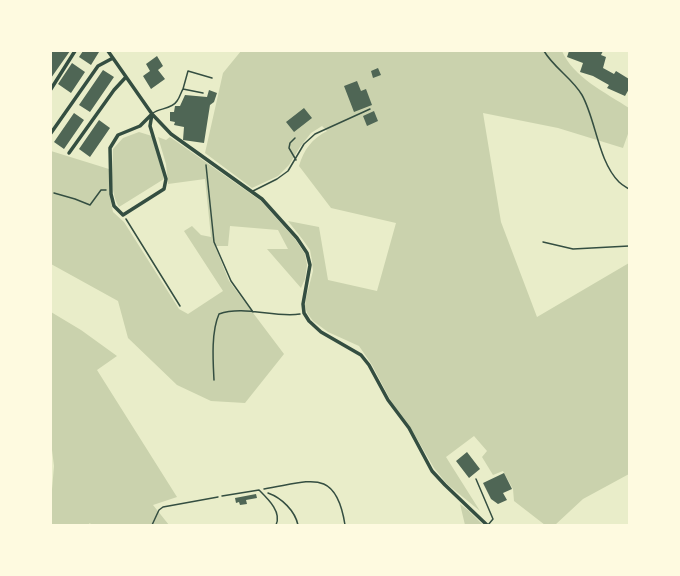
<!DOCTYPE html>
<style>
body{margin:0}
#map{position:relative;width:680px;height:576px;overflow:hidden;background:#e9edc9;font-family:Roboto,sans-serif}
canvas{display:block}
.frame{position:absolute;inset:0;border:52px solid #fefae0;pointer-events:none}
</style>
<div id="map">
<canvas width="680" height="576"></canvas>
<div class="frame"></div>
</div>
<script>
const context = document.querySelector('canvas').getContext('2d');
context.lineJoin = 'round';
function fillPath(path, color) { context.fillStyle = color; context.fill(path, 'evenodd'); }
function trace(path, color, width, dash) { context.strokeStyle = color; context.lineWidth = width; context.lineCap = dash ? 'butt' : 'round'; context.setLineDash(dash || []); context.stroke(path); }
const green = new Path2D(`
 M241 51H562C573 77 606 93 629 108V131L623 148 558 128 483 113 501 222 537 317 629 263V474L583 499 555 525H545L514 501 513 489 503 471 493 475 482 457 487 451 474 436 446 457 480 511 447 484 434 468 409 425 391 401 372 365 359 346 328 332 313 321 307 313 305 306 306 298 313 271 312 261 310 250 303 240 288 221 319 227 328 280 377 291 396 223 331 208 299 166C304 149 312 139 327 131L322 126 311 133 300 147 289 165 278 176 252 188 205 153 223 73Z
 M139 132 152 136 164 179 119 207C109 191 113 168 113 149L123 138Z
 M158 137 166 140 170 137 261 201 295 239 305 254 307 265 305 279 301 288 267 249H288L278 230 230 226 228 246H215L229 281 284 354 245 403 211 401 177 385 128 338 118 301 51 264V151L109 169V192L113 212 124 222 179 309 188 314 223 291 184 231 192 226 201 235 211 237 205 179 168 184 166 164Z
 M51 312 81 330 117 356 97 370 177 497 153 505 169 525H91L90 523 88 525H51V501L54 466 51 442Z
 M460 504 469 511 483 525H465Z`);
const building = new Path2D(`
 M52 51H70L51 78V52Z
 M83 51H98L99 52 91 65 79 57Z
 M569 51H603L601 55 606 57 603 68 614 74 616 71 629 79V89L625 96 607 88 609 85 593 76 580 72 583 63 567 57Z
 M157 56 163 66 158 70 165 79 151 89 143 76 150 71 146 64Z
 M72 63 85 72 71 93 58 84Z
 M378 68 381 75 373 78 371 71Z
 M103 70 114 77 90 112 79 105Z
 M357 81 361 91 366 89 372 105 354 112 344 86Z
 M209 90 217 93 214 102 210 105 204 143 183 140 184 127 174 125 175 122 170 121V112H174L175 106H180L185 95 207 97Z
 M304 108 312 118 294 132 286 122Z
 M374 111 378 121 367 126 363 116Z
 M74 113 84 120 64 149 54 142Z
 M99 120 110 128 90 157 79 149Z
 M467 452 480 469 469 478 456 461Z
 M504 473 512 489 503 493 507 500 498 504 491 499 483 483Z
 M256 494 257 498 246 500 247 504 240 505 239 502 236 503 235 498Z`);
const path = new Path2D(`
 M544 51C554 68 572 78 582 95 596 120 598 161 619 182 622 185 626 187 629 189
 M206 165 214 242 231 281 253 312
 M54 193 75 199 90 205 101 190H106
 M126 219 180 306
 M543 242 573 249 629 246
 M214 380C213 361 211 332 219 314 244 305 274 318 300 314
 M51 465V480
 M264 489C309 482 336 466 345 525
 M268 493C282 498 295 511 298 525
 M152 525 159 510 163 507 218 497`);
const service = new Path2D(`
 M183 89 188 71 212 78
 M153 113C160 108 172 109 177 101 180 97 181 92 183 89L203 93
 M295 138 290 143 289 148 296 160
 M253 191 277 179 288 171 304 144 315 134 370 109
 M476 479 493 519 488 525
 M222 496 259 490C268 499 282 512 276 525`);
const minor = new Path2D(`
 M108 51 152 114 171 134 262 199 297 238 307 253 310 265 303 304 304 313 309 321 321 332 361 355 369 365 388 400 409 428 432 471 445 485 487 525
 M51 89 75 51
 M152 114 150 126 166 179 164 189 123 215 114 206 111 194 110 148 118 135 140 126Z
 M51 133 98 66 113 58
 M69 153 114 90 126 77`);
fillPath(green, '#cad2ad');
fillPath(building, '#4f6655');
trace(path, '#344e41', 1.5);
trace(service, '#344e41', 1.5);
trace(minor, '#344e41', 3.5);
</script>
